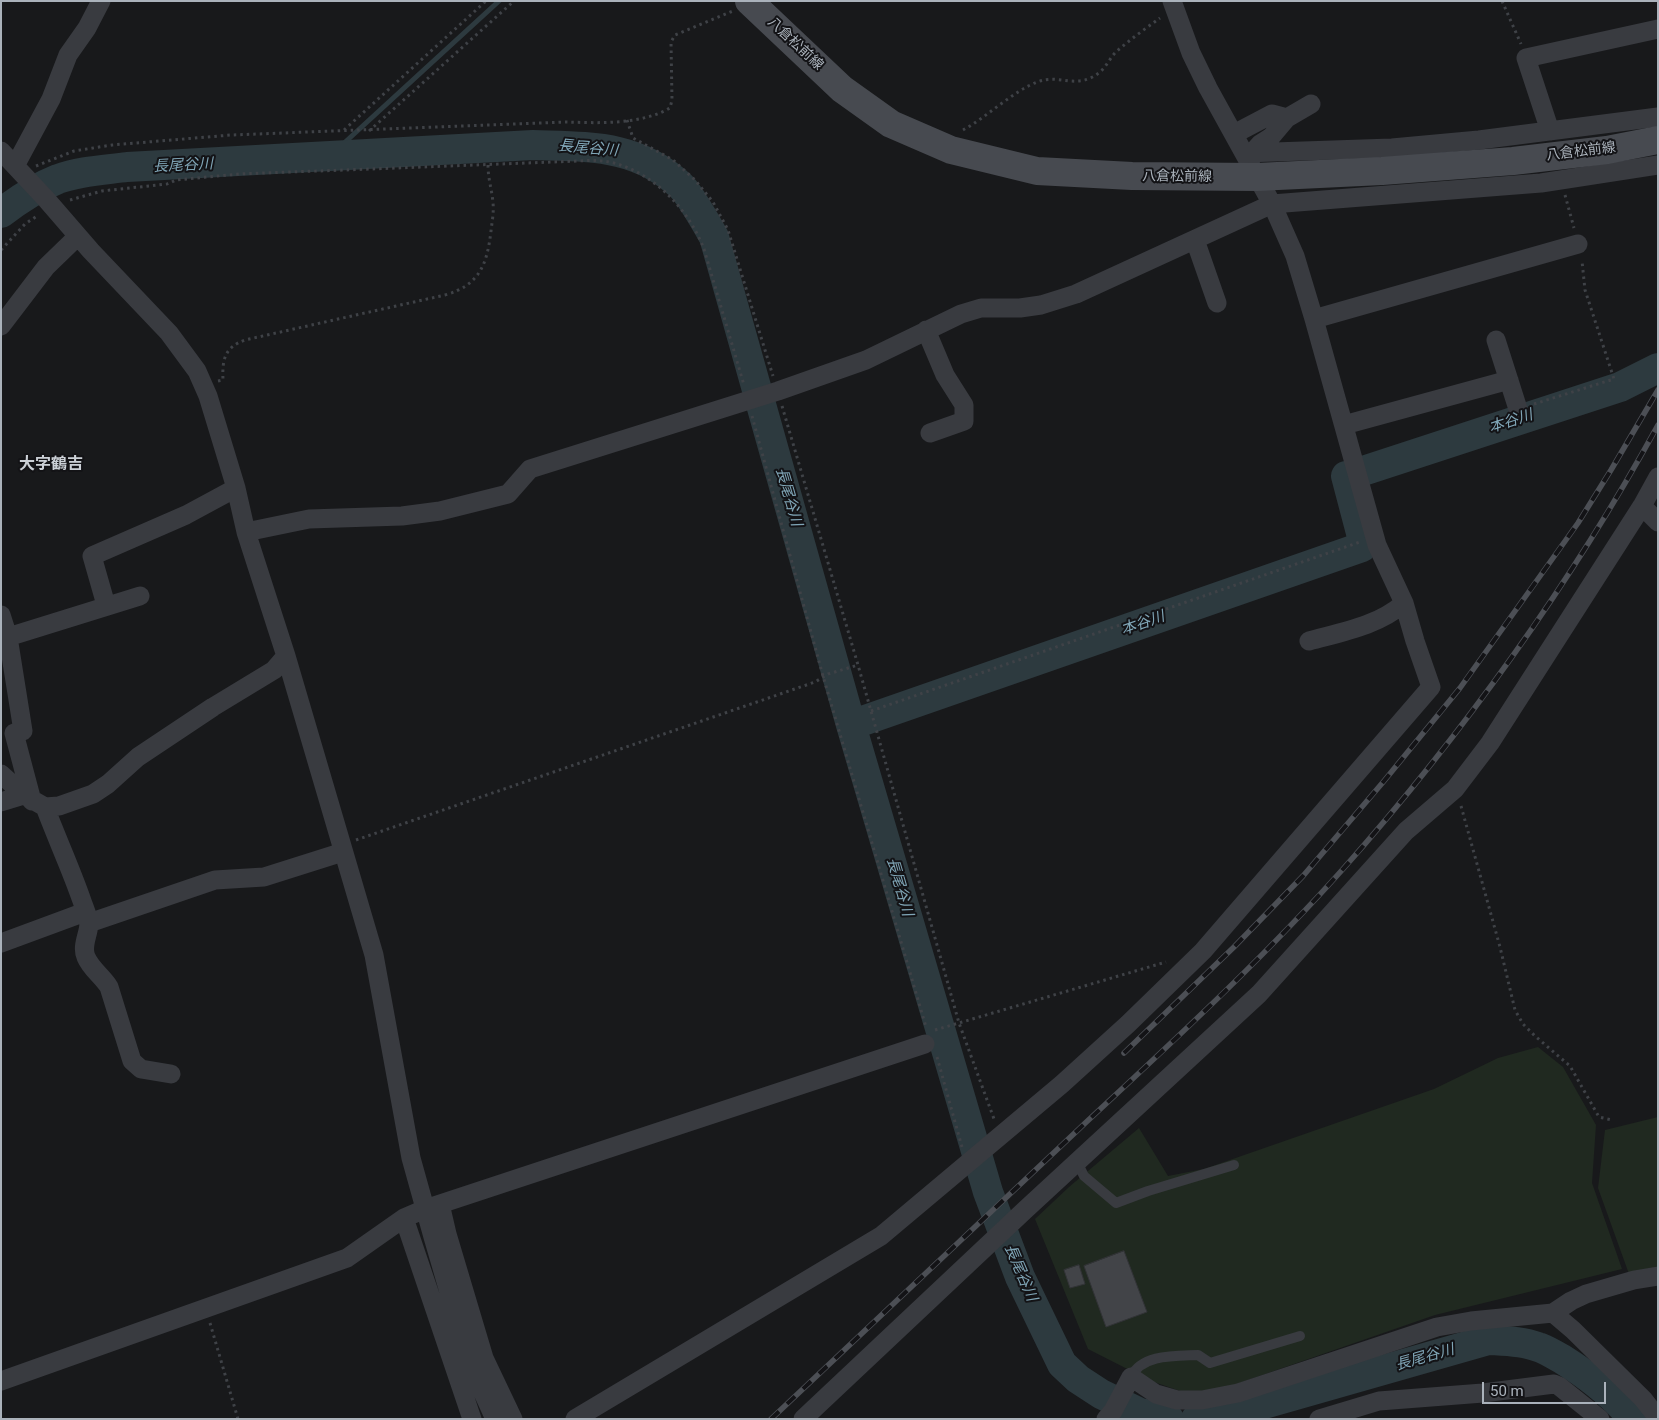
<!DOCTYPE html>
<meta charset="utf-8">
<style>
body{margin:0}
#map{position:relative;width:1659px;height:1420px;overflow:hidden;background:#18191b;font-family:Roboto,sans-serif}
canvas{display:block}
.frame{position:absolute;inset:0;border:2px solid #aab2bb;pointer-events:none}
.scale{position:absolute;left:1482px;top:1382px;width:124px;height:22px;box-sizing:border-box;border:2px solid #aab2bb;border-top:0;padding-left:6px;font-size:15px;line-height:18px;white-space:nowrap;color:#aab2bb;-webkit-text-stroke:4px #131316;paint-order:stroke}
</style>
<div id="map">
<canvas width="1659" height="1420"></canvas>
<div class="frame"></div>
<div class="scale">50 m</div>
</div>
<script>
const context = document.querySelector('canvas').getContext('2d');
context.lineJoin = 'round';
function fillPath(path, color) { context.fillStyle = color; context.fill(path, 'evenodd'); }
function trace(path, color, width, dash) { context.strokeStyle = color; context.lineWidth = width; context.lineCap = dash ? 'butt' : 'round'; context.setLineDash(dash || []); context.stroke(path); }
function drawText(font, color, halo, rows, align = 'center') {
  context.font = font + ' Roboto,"Noto Sans JP",sans-serif'; context.lineWidth = 4; context.setLineDash([]); context.textBaseline = 'middle'; context.strokeStyle = halo; context.fillStyle = color; for (const [text, x, y, turn = 0] of rows) {
    context.save(); context.translate(x, y); context.rotate((+turn || 0) * Math.PI / 180); context.textAlign = isNaN(turn) ? turn : align; if (halo) context.strokeText(text, 0, 0); context.fillText(text, 0, 0); context.restore();
  }
}
const green = new Path2D(`
 M1538 1047 1563 1067 1596 1125 1592 1183 1622 1269 1435 1315 1225 1388 1186 1393 1151 1381 1088 1349 1035 1219 1069 1187 1139 1128 1168 1176 1204 1169 1434 1089 1498 1058Z
 M1658 1117V1270L1629 1274 1598 1188 1605 1130Z`);
const stream = new Path2D(`
 M330 156 499 1`);
const river = new Path2D(`
 M1 213C18 200 38 187 58 179 80 171 104 170 127 167L533 145C588 147 638 144 681 186 691 196 706 223 714 237L851 725 988 1192 1020 1277 1062 1364 1078 1379 1101 1394 1140 1413 1169 1419
 M1363 471 1620 387 1658 368
 M851 725 1362 547 1361 533 1346 476 1350 475
 M1196 1419 1215 1418 1488 1340C1505 1341 1522 1341 1538 1347 1546 1349 1554 1355 1562 1359 1589 1376 1613 1394 1633 1419`);
const building = new Path2D(`
 M1124 1251 1147 1312 1106 1327 1084 1266Z
 M1079 1265 1085 1284 1070 1288 1064 1270Z`);
const path = new Path2D(`
 M1502 1 1521 44
 M627 120 633 138 673 160 695 180 713 202 728 230 773 376
 M344 130 486 1
 M963 130C987 117 1012 92 1037 82 1060 73 1077 91 1100 72 1107 66 1111 56 1117 51 1131 39 1146 28 1160 18
 M369 131 514 1
 M36 166 74 151 112 145 231 135 566 122C599 123 640 125 670 108L672 100 671 42 675 35 733 11
 M1565 195 1574 228
 M70 200 102 191 167 184 176 180 239 174 579 161C591 160 602 160 614 163 655 174 689 210 704 249L744 385
 M1 250 25 224 37 216
 M218 381 223 380C222 359 225 347 245 340L445 295C480 285 487 264 491 231 492 222 494 212 493 203 492 190 488 179 488 165
 M1534 404 1614 379 1585 290 1582 261
 M782 406 858 665 959 1023 994 1119
 M752 416 823 676 926 1027
 M871 711 1360 542
 M1461 806 1500 947 1515 1010 1523 1024 1535 1036 1570 1066 1599 1117 1612 1120
 M356 840 815 682 828 674 858 665
 M935 1030 1166 962
 M937 1057 962 1147
 M210 1323 238 1419`);
const lane = new Path2D(`
 M1077 1162 1084 1176 1116 1203 1148 1191 1234 1165
 M1131 1377C1142 1354 1175 1356 1198 1355L1210 1363 1300 1336`);
const street = new Path2D(`
 M1550 131 1526 58 1658 29
 M1234 134 1272 114 1287 118 1311 104
 M1 151 46 199 91 251 169 333 197 371 208 396 236 488 246 532 286 656 374 955 411 1158 433 1237 470 1364 495 1419
 M1244 153 1392 148 1479 140 1658 117
 M1252 153 1260 144 1271 137 1287 118
 M15 166 51 99 68 55 87 28 101 1
 M1195 240 1217 303
 M1314 319 1578 244
 M1 326 46 267 78 236
 M926 330 945 375 964 405V421L930 433
 M1496 340 1518 409
 M1344 425 1509 380
 M1658 477 1642 506 1658 522
 M246 532 309 519 402 516 440 511 508 494 530 469 778 391 866 360 961 314 981 308H1020L1041 305 1076 294 1272 204 1541 183 1658 165
 M106 605 92 556 186 515 236 488
 M1 615 8 637 23 731 14 733 32 801
 M8 637 140 596
 M1309 641C1342 632 1378 626 1404 603
 M1 774 24 795 45 807 59 806 93 794 108 784 138 757 213 707 274 670 286 656
 M1 802 24 795
 M45 807C57 839 71 869 82 901 84 907 88 916 89 923 89 934 81 946 86 957 91 969 102 976 109 987L132 1061 141 1069 171 1074
 M89 923 215 880 264 877 343 852
 M1 943 85 912
 M440 1204 447 1234 484 1358 513 1419
 M404 1218 472 1419
 M1553 1313 1573 1330 1643 1399 1658 1418
 M1 1381 347 1258 404 1218 425 1209 925 1044
 M575 1419 881 1236 1062 1084 1128 1024 1203 951 1431 687 1415 641 1404 603 1377 545 1314 319 1295 256 1272 204 1208 88 1191 53 1172 1
 M803 1419 1025 1210 1259 994 1406 831 1455 789 1490 743 1642 506
 M1106 1419 1113 1411 1131 1377 1156 1394 1177 1400H1202L1238 1393 1437 1327 1471 1321 1553 1313 1571 1301 1586 1294 1634 1280 1658 1276
 M1319 1419 1379 1401 1483 1393 1554 1384 1559 1386 1600 1419`);
const secondary = new Path2D(`
 M749 1 842 89 891 124 951 150 1037 171 1132 176 1257 177 1382 171 1513 161 1607 150 1658 140`);
const rail = new Path2D(`
 M1124 1053 1234 947 1303 876 1384 781 1460 688 1578 523 1611 470 1658 390
 M771 1419C874 1322 977 1225 1080 1128 1170 1044 1261 961 1343 869 1462 735 1572 582 1658 425`);
const streetNames = [
 ["八倉松前線",795,44,43],
 ["八倉松前線",1581,152,-7],
 ["八倉松前線",1177,177,1]
];
const waterNames = [
 ["長尾谷川",588,149,5],
 ["長尾谷川",183,166,-3],
 ["本谷川",1511,422,-18],
 ["長尾谷川",788,497,74],
 ["本谷川",1143,624,-19],
 ["長尾谷川",899,887,74],
 ["長尾谷川",1020,1273,67],
 ["長尾谷川",1425,1358,-16]
];
const quarterNames = [
 ["大字鶴吉",51,465]
];
fillPath(green, '#202920');
trace(stream, '#2d3a3f', 5);
trace(river, '#2d3a3f', 30);
fillPath(building, '#424448');
trace(building, '#323337', 1);
trace(path, '#3f4247', 3, [2.5, 4]);
trace(lane, '#393b40', 10);
trace(street, '#393b40', 19);
trace(secondary, '#474a50', 28);
trace(rail, '#4c4f55', 5.5);
trace(rail, '#131316', 4, [11]);
drawText('14px', '#aab2bb', '#131316', streetNames);
drawText('italic 15px', '#80a6b7', '#131316', waterNames);
drawText('bold 16px', '#cbd0d6', '#131316', quarterNames);
</script>
